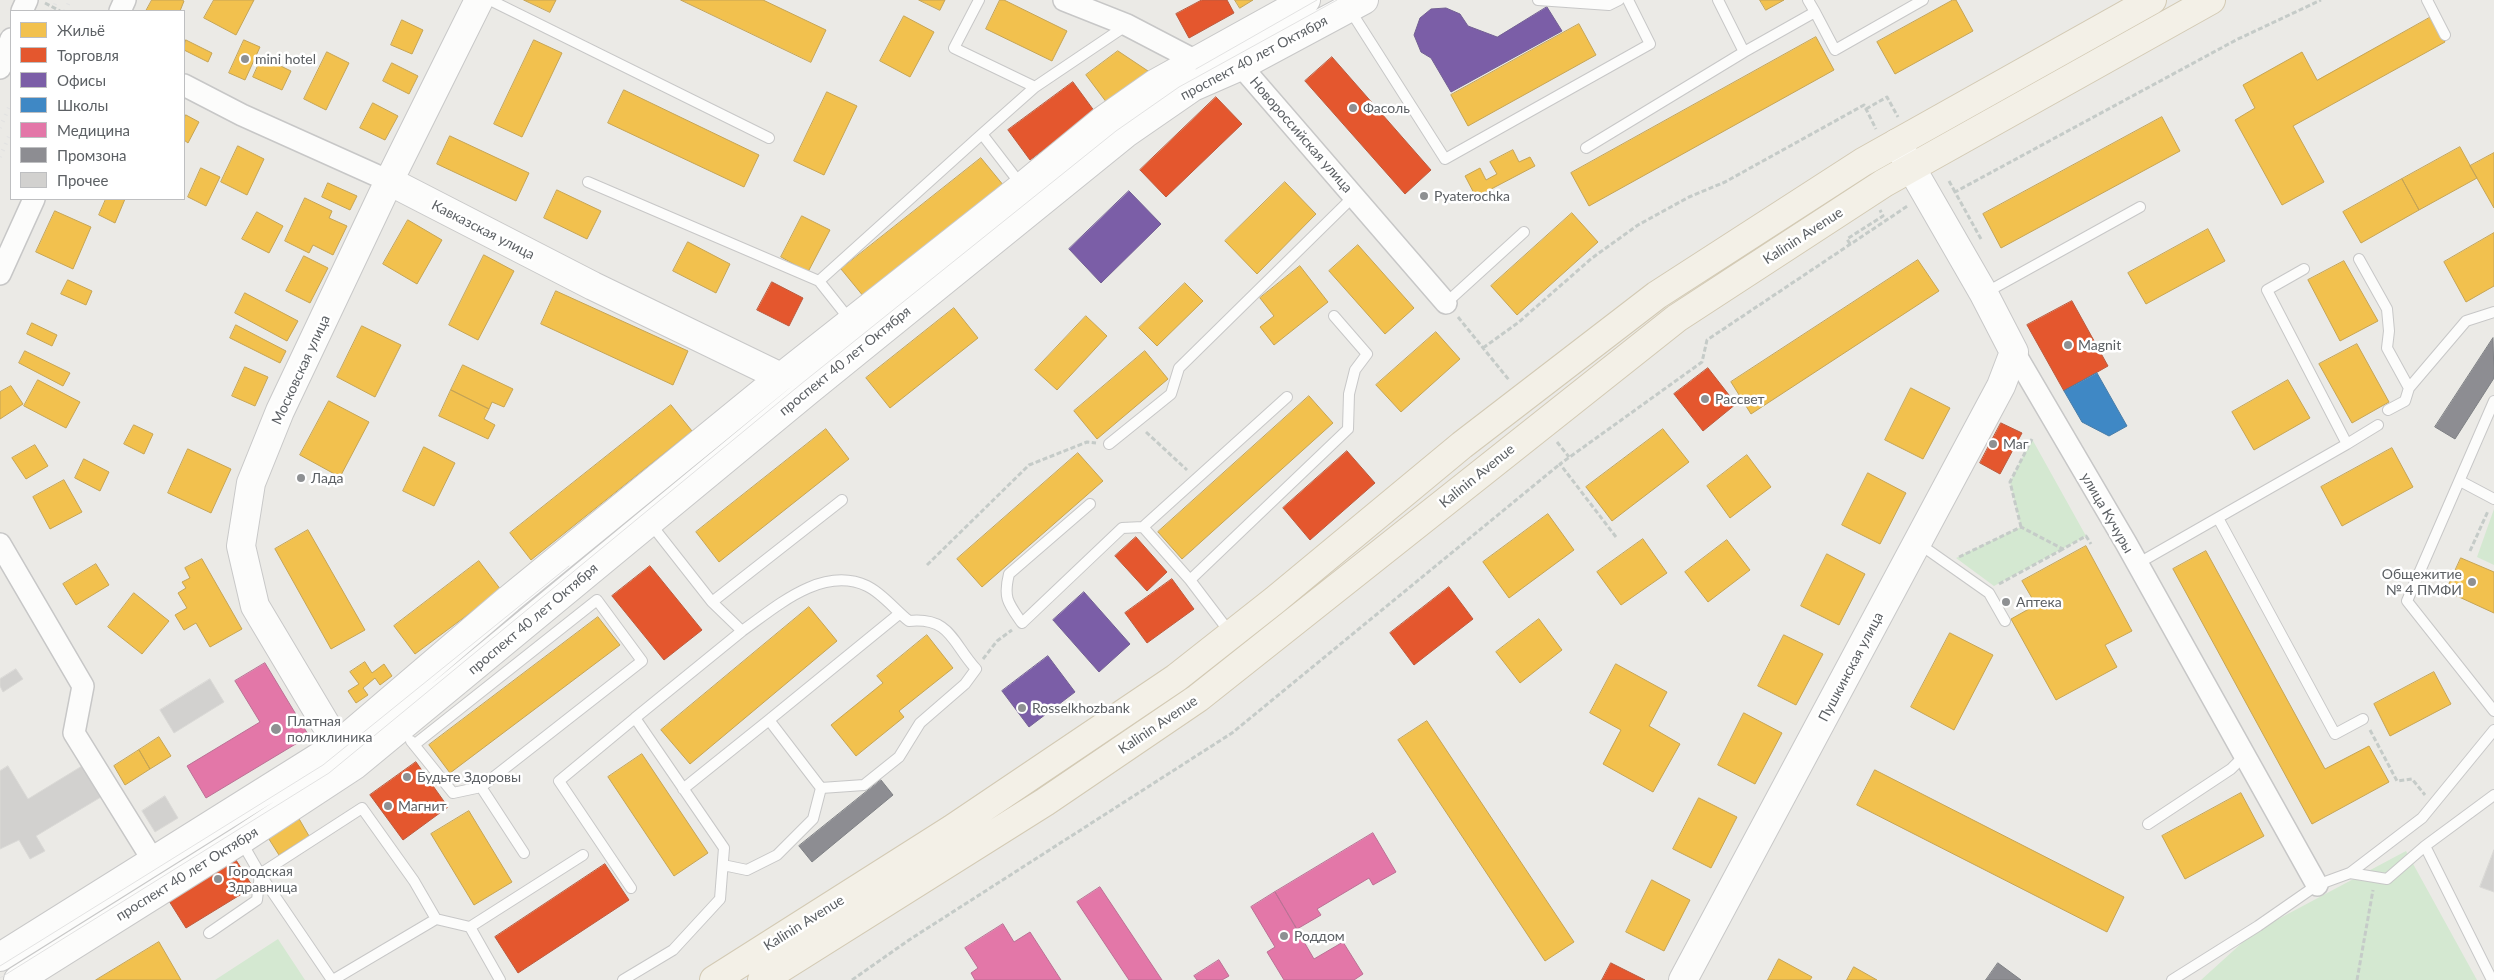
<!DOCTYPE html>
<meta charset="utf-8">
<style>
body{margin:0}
#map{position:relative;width:2494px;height:980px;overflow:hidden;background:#ebeae6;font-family:Lato,sans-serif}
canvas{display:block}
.legend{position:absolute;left:10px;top:10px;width:175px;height:190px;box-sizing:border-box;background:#fff;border:1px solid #bebfc1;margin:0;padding:6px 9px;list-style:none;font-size:15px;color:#5c6064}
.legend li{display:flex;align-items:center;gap:10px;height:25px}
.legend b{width:25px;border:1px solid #bebfc1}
</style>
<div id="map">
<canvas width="2494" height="980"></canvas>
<ul class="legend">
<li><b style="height:14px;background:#f2c14e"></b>Жильё</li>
<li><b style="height:14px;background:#e4572e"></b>Торговля</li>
<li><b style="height:14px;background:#7b5ea7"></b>Офисы</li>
<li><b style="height:14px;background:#3f88c5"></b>Школы</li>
<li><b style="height:14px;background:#e377a8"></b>Медицина</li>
<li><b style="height:14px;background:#8d8d92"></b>Промзона</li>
<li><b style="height:14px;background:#d2d1cf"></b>Прочее</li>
</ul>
</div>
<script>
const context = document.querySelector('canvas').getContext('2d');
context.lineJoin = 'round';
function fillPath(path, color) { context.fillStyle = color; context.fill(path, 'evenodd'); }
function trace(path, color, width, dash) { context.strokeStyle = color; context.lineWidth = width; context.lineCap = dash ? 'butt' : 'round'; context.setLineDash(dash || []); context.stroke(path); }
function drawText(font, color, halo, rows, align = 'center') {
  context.font = font + ' Lato,sans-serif'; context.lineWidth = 5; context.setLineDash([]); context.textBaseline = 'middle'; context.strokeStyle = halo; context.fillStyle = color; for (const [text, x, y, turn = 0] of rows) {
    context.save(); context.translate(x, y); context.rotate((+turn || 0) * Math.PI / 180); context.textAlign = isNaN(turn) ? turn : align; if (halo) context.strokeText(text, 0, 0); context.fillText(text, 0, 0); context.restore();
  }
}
const green = new Path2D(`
 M2032 439 2086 536 1994 586 1956 558 2021 527 2010 482Z
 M2494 509V565L2477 557Z
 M2406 851 2477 980H2201L2254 932Z
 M278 939 305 980H215Z`);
const homes = new Path2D(`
 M152 0H182L184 1 180 11H146Z
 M214 0H254L236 35 204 18Z
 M524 0H556L550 12Z
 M681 0H763L826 30 811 62Z
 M919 0H945L940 10Z
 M1000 0H1004L1067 31 1052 61 986 29Z
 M1235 0H1253L1240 8Z
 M1760 0H1784L1766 10Z
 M1953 0H1956L1973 31 1895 74 1877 42Z
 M904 16 934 32 910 77 880 61Z
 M2431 17 2445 42 2293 126 2324 182 2282 205 2235 120 2255 108 2243 85 2302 52 2317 80Z
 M402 20 423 30 412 54 391 45Z
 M1579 24 1596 55 1468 126 1451 95Z
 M1816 37 1834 70 1589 206 1571 173Z
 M186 40 212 53 208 62 184 50Z
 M244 40 260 47 245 80 229 73Z
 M534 40 562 53 522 137 494 124Z
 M1118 51 1148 71 1107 103 1086 75Z
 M327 52 349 63 326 110 304 99Z
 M262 57 291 71 282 90 253 77Z
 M392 63 418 76 409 94 383 81Z
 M624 90 759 155 744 187 608 123Z
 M827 92 857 106 824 175 794 161Z
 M373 103 398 116 385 140 360 128Z
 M186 115 199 122 188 143 184 140V120Z
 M2162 117 2180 151 2001 248 1983 214Z
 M450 136 529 173 516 201 437 164Z
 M238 146 264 159 247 195 221 182Z
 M2460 147 2477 178 2419 210 2402 179Z
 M1513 150 1519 162 1530 157 1535 166 1476 197 1465 176 1480 168 1486 180 1497 174 1490 162Z
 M2494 153V208L2470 166Z
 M981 158 1004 186 864 297 841 269Z
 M201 168 220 177 206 206 188 197Z
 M2402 179 2419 210 2361 243 2343 212Z
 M1285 182 1316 214 1257 274 1225 241Z
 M328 183 357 196 350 210 322 197Z
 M557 190 601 211 587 239 544 218Z
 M305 198 332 211 329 218 347 226 333 255 313 245 309 253 285 241Z
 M106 199H125L115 223 99 215Z
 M55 211 91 227 73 269 36 252Z
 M257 212 283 226 269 253 242 239Z
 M1572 213 1598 242 1517 315 1491 286Z
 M802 216 830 230 808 272 781 257Z
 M408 220 442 240 417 284 383 264Z
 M2208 229 2225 261 2146 304 2128 273Z
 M2494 233V286L2466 302 2444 262Z
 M688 242 730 264 716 293 673 271Z
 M1358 245 1414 308 1385 334 1329 271Z
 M484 255 514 271 478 340 449 325Z
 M304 256 328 268 310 303 286 291Z
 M1918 260 1939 291 1751 414 1731 382Z
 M2344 261 2378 321 2340 341 2308 280Z
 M1300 266 1328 302 1274 345 1260 327 1274 316 1260 298Z
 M68 280 92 291 86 305 61 294Z
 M1185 283 1203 301 1157 346 1139 328Z
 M556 291 688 351 673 385 541 324Z
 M245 293 298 321 287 341 235 313Z
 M954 308 978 338 890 408 866 378Z
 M1086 316 1107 336 1057 390 1035 370Z
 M32 323 57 335 52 346 27 334Z
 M236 325 286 351 280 363 230 338Z
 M362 326 401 345 375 397 337 377Z
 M1436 332 1460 359 1401 412 1376 385Z
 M2357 344 2389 402 2352 423 2319 364Z
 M25 351 70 373 63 386 19 363Z
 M1145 351 1168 379 1097 439 1074 411Z
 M463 365 513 389 504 407 492 402 489 409 451 390Z
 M245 367 268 377 255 406 232 396Z
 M38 380 80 402 66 428 24 406Z
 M2288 380 2310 418 2254 450 2232 412Z
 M11 386 23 404 0 419V392Z
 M1911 388 1950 408 1923 459 1885 440Z
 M451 390 489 409 484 419 495 425 488 439 439 416Z
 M1309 396 1333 423 1182 559 1158 532Z
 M329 401 369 422 340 477 300 455Z
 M671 405 692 431 531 560 510 533Z
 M134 425 153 434 144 454 124 444Z
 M826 429 849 459 719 562 696 532Z
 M1663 429 1689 462 1612 521 1586 487Z
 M35 445 48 466 26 479 12 458Z
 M424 447 455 463 434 506 403 491Z
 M2392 448 2413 487 2342 526 2321 487Z
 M188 449 231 469 211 513 168 493Z
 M1078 453 1103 481 982 587 957 559Z
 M1747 455 1771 487 1730 518 1707 486Z
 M84 459 109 472 100 491 75 478Z
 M1868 473 1906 493 1880 544 1842 525Z
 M64 480 82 512 50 529 33 497Z
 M1548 514 1574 550 1509 598 1483 562Z
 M308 530 365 630 331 649 275 549Z
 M1643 539 1667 573 1621 605 1597 572Z
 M1727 540 1750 570 1708 602 1685 572Z
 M2086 546 2132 631 2105 645 2117 667 2056 700 2011 619 2036 605 2022 581Z
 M2206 551 2325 769 2369 746 2389 782 2312 824 2173 569Z
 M1827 554 1865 574 1839 625 1801 606Z
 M2461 558 2494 572V613L2446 591Z
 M202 559 242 629 210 647 196 623 184 630 175 615 187 608 178 593 186 588 182 582 190 578 185 568Z
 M479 561 501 590 415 654 394 626Z
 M96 564 109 585 76 605 63 584Z
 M134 593 169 621 142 654 108 627Z
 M809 607 837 641 690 764 661 730Z
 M598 617 620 645 450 773 429 745Z
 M1539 619 1562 650 1520 683 1496 652Z
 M1950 633 1993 655 1954 730 1911 707Z
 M927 635 953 668 899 711 904 717 856 756 831 725 883 683 877 676Z
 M1784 635 1823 654 1796 705 1758 686Z
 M365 662 372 673 384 664 392 676 380 685 375 678 363 688 368 695 356 703 348 691 359 684 350 672Z
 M1616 664 1667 692 1649 726 1680 744 1653 792 1603 764 1621 730 1590 713Z
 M2434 672 2451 704 2390 736 2374 704Z
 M1744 713 1782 733 1755 784 1718 765Z
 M1427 721 1574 942 1545 961 1398 740Z
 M159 737 171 756 150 769 139 750Z
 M139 750 150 769 125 785 114 766Z
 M642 754 708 853 674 876 608 777Z
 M1875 770 2124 897 2107 932 1857 805Z
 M2241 793 2264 836 2185 879 2162 836Z
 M1699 798 1737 817 1711 868 1673 849Z
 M469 811 512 882 474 905 431 834Z
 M298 817 309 836 279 855 267 836Z
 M1652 880 1690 900 1664 951 1626 932Z
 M159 942 181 980H96Z
 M1779 959 1812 977 1810 980H1768Z
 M1854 967 1877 980H1847Z`);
const shops = new Path2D(`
 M1202 0H1227L1234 13 1189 38 1176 14Z
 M1332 57 1431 170 1405 194 1305 81Z
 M1073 82 1095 112 1030 160 1008 130Z
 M1216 97 1242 124 1166 197 1140 170Z
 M772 282 803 298 789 326 757 310Z
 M2072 301 2108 366 2064 391 2027 325Z
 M1708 368 1736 404 1703 431 1674 394Z
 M2001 423 2022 433 2000 474 1980 463Z
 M1347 451 1375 483 1310 540 1283 508Z
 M1136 537 1167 572 1147 591 1115 556Z
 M650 566 702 630 664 660 612 596Z
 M1172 579 1194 609 1147 643 1125 613Z
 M1449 587 1473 619 1414 665 1390 633Z
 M416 762 448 807 403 840 370 795Z
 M236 860 253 887 186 928 169 901Z
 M605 864 629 900 518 973 495 937Z
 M1611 963 1645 980H1602Z`);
const offices = new Path2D(`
 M1547 7 1562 31 1451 92 1431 58 1421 52 1414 35 1420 18 1431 9 1446 8 1460 14 1468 26 1497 37Z
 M1129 191 1161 224 1101 283 1069 249Z
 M1084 592 1130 644 1099 672 1053 620Z
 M1048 656 1075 692 1029 727 1002 691Z`);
const schools = new Path2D(`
 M2097 373 2127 426 2109 436 2082 422 2064 391Z`);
const health = new Path2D(`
 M265 663 309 736 206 798 187 766 260 722 235 681Z
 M1373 833 1396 872 1373 885 1369 878 1317 909 1321 915 1297 929 1275 892Z
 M1100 887 1162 980H1129L1077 902Z
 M1275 892 1314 959 1343 942 1363 974 1354 980H1284L1267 952 1275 947 1251 907Z
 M1003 924 1014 942 1030 932 1061 980H975L971 973 978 968 965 948Z
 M1219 960 1229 976 1222 980H1197L1194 976Z`);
const industry = new Path2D(`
 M2493 338 2494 378 2455 439 2435 427Z
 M881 780 893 795 812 862 799 846Z
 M1998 963 2021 980H1986Z`);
const building = new Path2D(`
 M16 669 23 679 3 692 0 686V679Z
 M210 679 224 702 174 733 160 710Z
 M8 766 28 799 82 766 101 797 36 836 45 851 30 859 19 840 0 849V771Z
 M165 796 178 818 155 832 142 811Z
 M2494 850V892L2480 887Z`);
const path = new Path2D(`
 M45 3 60 11
 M1866 109 1887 97 1898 117
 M1949 181 1955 192
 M1981 239 1955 192 2236 40 2321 0
 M1850 244 1847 239 1883 216 1880 210
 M1458 317 1509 380
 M1483 348 1519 322 1592 258 1638 225 1689 197 1725 182 1864 105 1876 129
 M1146 432 1187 470
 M1557 442 1569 457
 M2021 527 2010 482 2032 439
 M1616 537 1560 464 1702 362 1707 340 1909 205
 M2470 551 2488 511
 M1959 557 2021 527 2063 549 2086 536 2091 544
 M927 565 1029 465 1087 442 1096 443
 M1999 584 2063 549
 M983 659 997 641 1012 630
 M2370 730 2397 781 2412 779 2425 795
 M852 980 909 940 1232 733 1560 464
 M2357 980 2373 890`);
const lane = new Path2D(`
 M490 0 769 138
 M979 0 954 48 1035 87
 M1538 0 1609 5 1619 0
 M1718 0 1744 52
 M2427 0 2445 35
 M1350 10 1445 159 1650 44 1628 0
 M1815 12 1835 50 1923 0
 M1586 148 1744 52 1815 12 1808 0
 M588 182 819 281
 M1022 186 982 134 1035 87 1127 25
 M2359 259 2387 309 2389 331 2387 348 2409 388 2466 321 2494 312
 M1985 293 2140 207
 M1446 303 1524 232
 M850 320 819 281 982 134
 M2494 401 2407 601 2494 711
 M2388 410 2405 401 2409 388
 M1109 444 1171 394 1179 368 1354 196
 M2347 444 2378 425
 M2460 481 2494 499
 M1090 504 1009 574C1003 598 1008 603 1022 623L1122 528 1143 527 1287 397
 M2218 518 2335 734 2363 719
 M650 523 712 602 742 631C776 607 822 565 867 586 882 593 896 611 909 621 951 617 952 643 976 669L965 684 920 723 899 757 864 785 821 788 769 720 899 614
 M1143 527 1190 580 1231 634
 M1918 543 1989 593 2005 621
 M2137 564 2347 444 2267 290 2304 269
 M1190 580 1348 429 1349 394 1355 370 1367 354 1334 316
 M712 602 842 500
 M411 741 453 793 481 787 524 853
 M414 745 597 600 642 661 481 787
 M683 789 769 720
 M2148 824 2231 769 2244 756
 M2425 846 2492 980
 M723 865 747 870 777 855 813 819 821 788
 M2350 873 2387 879 2425 846 2494 795
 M631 888 559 781 635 718
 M209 933 257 900 260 874 241 841
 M332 980 260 874 362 808 414 881 436 919
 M333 980 436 919 470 927
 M500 980 470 927 583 855
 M623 980 673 950 720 899 724 848 635 718 742 631
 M2172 980 2258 926 2317 885 2350 873 2422 818 2494 730`);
const street = new Path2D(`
 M1064 0 1127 25 1196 61 1241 66 1446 303
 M22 11 27 0
 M120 11 125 0
 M0 68 11 39
 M184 85 242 115 389 181
 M0 274 34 199
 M2014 352 2126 543 2317 885
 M0 544 83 686 74 733 154 862`);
const secondary = new Path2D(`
 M389 181 593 286 781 377
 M338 745 255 606 241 546 251 483 280 411 389 181 479 0
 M0 957 338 745 509 599 781 377 1023 186 1102 121 1156 83 1306 0
 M18 980 241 840 355 765 808 391 1125 134 1193 87 1241 66 1364 0
 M1683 980 2001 386 2014 352 1984 294 1897 143`);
const primary = new Path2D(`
 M714 980 952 829 1176 678 1275 600 1462 445 1657 295 1863 162 2152 0
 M762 980 1045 802 1198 698 1677 318 1884 183 2211 0`);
const tram = new Path2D(`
 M1196 69 1317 0
 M0 966 323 765 569 566
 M0 978 329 773 801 384 1116 131 1179 87 1337 0`);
const rail = new Path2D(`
 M52 11 57 0
 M65 11 70 0
 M0 128 11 103
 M0 157 11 132`);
const markers = [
 [245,59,5,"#8e9092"],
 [1353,108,5,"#8e9092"],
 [1424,196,5,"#8e9092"],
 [2068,345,5,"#8e9092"],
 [1705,399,5,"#8e9092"],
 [1993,444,5,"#8e9092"],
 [301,478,5,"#8e9092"],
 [2472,582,5,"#8e9092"],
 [2006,602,5,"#8e9092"],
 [1022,708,5,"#8e9092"],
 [276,729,6,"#8e9092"],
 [407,777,5,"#8e9092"],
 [388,806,5,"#8e9092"],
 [218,879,5,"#8e9092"],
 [1284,936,5,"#8e9092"]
];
const streetNames = [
 ["проспект 40 лет Октября",1254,58,-28],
 ["Новороссийская улица",1301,135,49],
 ["Кавказская улица",483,230,27],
 ["Kalinin Avenue",1803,236,-33],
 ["проспект 40 лет Октября",845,361,-39],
 ["Московская улица",301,370,-65],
 ["Kalinin Avenue",1477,476,-39],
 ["улица Кучуры",2107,513,60],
 ["проспект 40 лет Октября",533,619,-40],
 ["Пушкинская улица",1851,667,-62],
 ["Kalinin Avenue",1158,725,-34],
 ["проспект 40 лет Октября",187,874,-32],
 ["Kalinin Avenue",804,923,-32]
];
const poiNames = [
 ["mini hotel",255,59],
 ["Фасоль",1363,108],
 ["Pyaterochka",1434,196],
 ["Magnit",2078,345],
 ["Рассвет",1715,399],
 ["Маг",2003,444],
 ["Лада",311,478],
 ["Общежитие",2462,574,"right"],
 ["№ 4 ПМФИ",2462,590,"right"],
 ["Аптека",2016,602],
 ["Rosselkhozbank",1032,708],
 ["Платная",287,721],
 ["поликлиника",287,737],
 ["Будьте Здоровы",417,777],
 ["Магнит",398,806],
 ["Городская",228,871],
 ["Здравница",228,887],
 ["Роддом",1294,936]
];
fillPath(green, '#d4e8d1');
fillPath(homes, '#f2c14e');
trace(homes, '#c5a455', 1);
fillPath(shops, '#e4572e');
trace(shops, '#bb5a3e', 1);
fillPath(offices, '#7b5ea7');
trace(offices, '#725f93', 1);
fillPath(schools, '#3f88c5');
trace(schools, '#487ca8', 1);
fillPath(health, '#e377a8');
trace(health, '#ba7094', 1);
fillPath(industry, '#8d8d92');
trace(industry, '#7e8084', 1);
fillPath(building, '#d2d1cf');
trace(building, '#dad9d6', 1);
trace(lane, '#c7c7c7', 12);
trace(street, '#c7c7c7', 24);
trace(secondary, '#c8c8c8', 30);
trace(primary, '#d3cab4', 30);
trace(path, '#c5cbc8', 3, [5, 2.5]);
trace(lane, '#fcfcfb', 10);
trace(street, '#fcfcfb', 21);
trace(secondary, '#fcfcfb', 28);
trace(primary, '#f3f0e7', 28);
trace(tram, '#e2e2e2', 1);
trace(rail, '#e2e2e2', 4, [1, 6]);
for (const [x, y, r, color] of markers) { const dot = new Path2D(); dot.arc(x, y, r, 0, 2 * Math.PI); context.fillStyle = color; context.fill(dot); trace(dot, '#fff', 2); }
drawText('14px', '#5c6064', '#fff', streetNames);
drawText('14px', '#5c6064', '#fff', poiNames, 'left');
</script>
